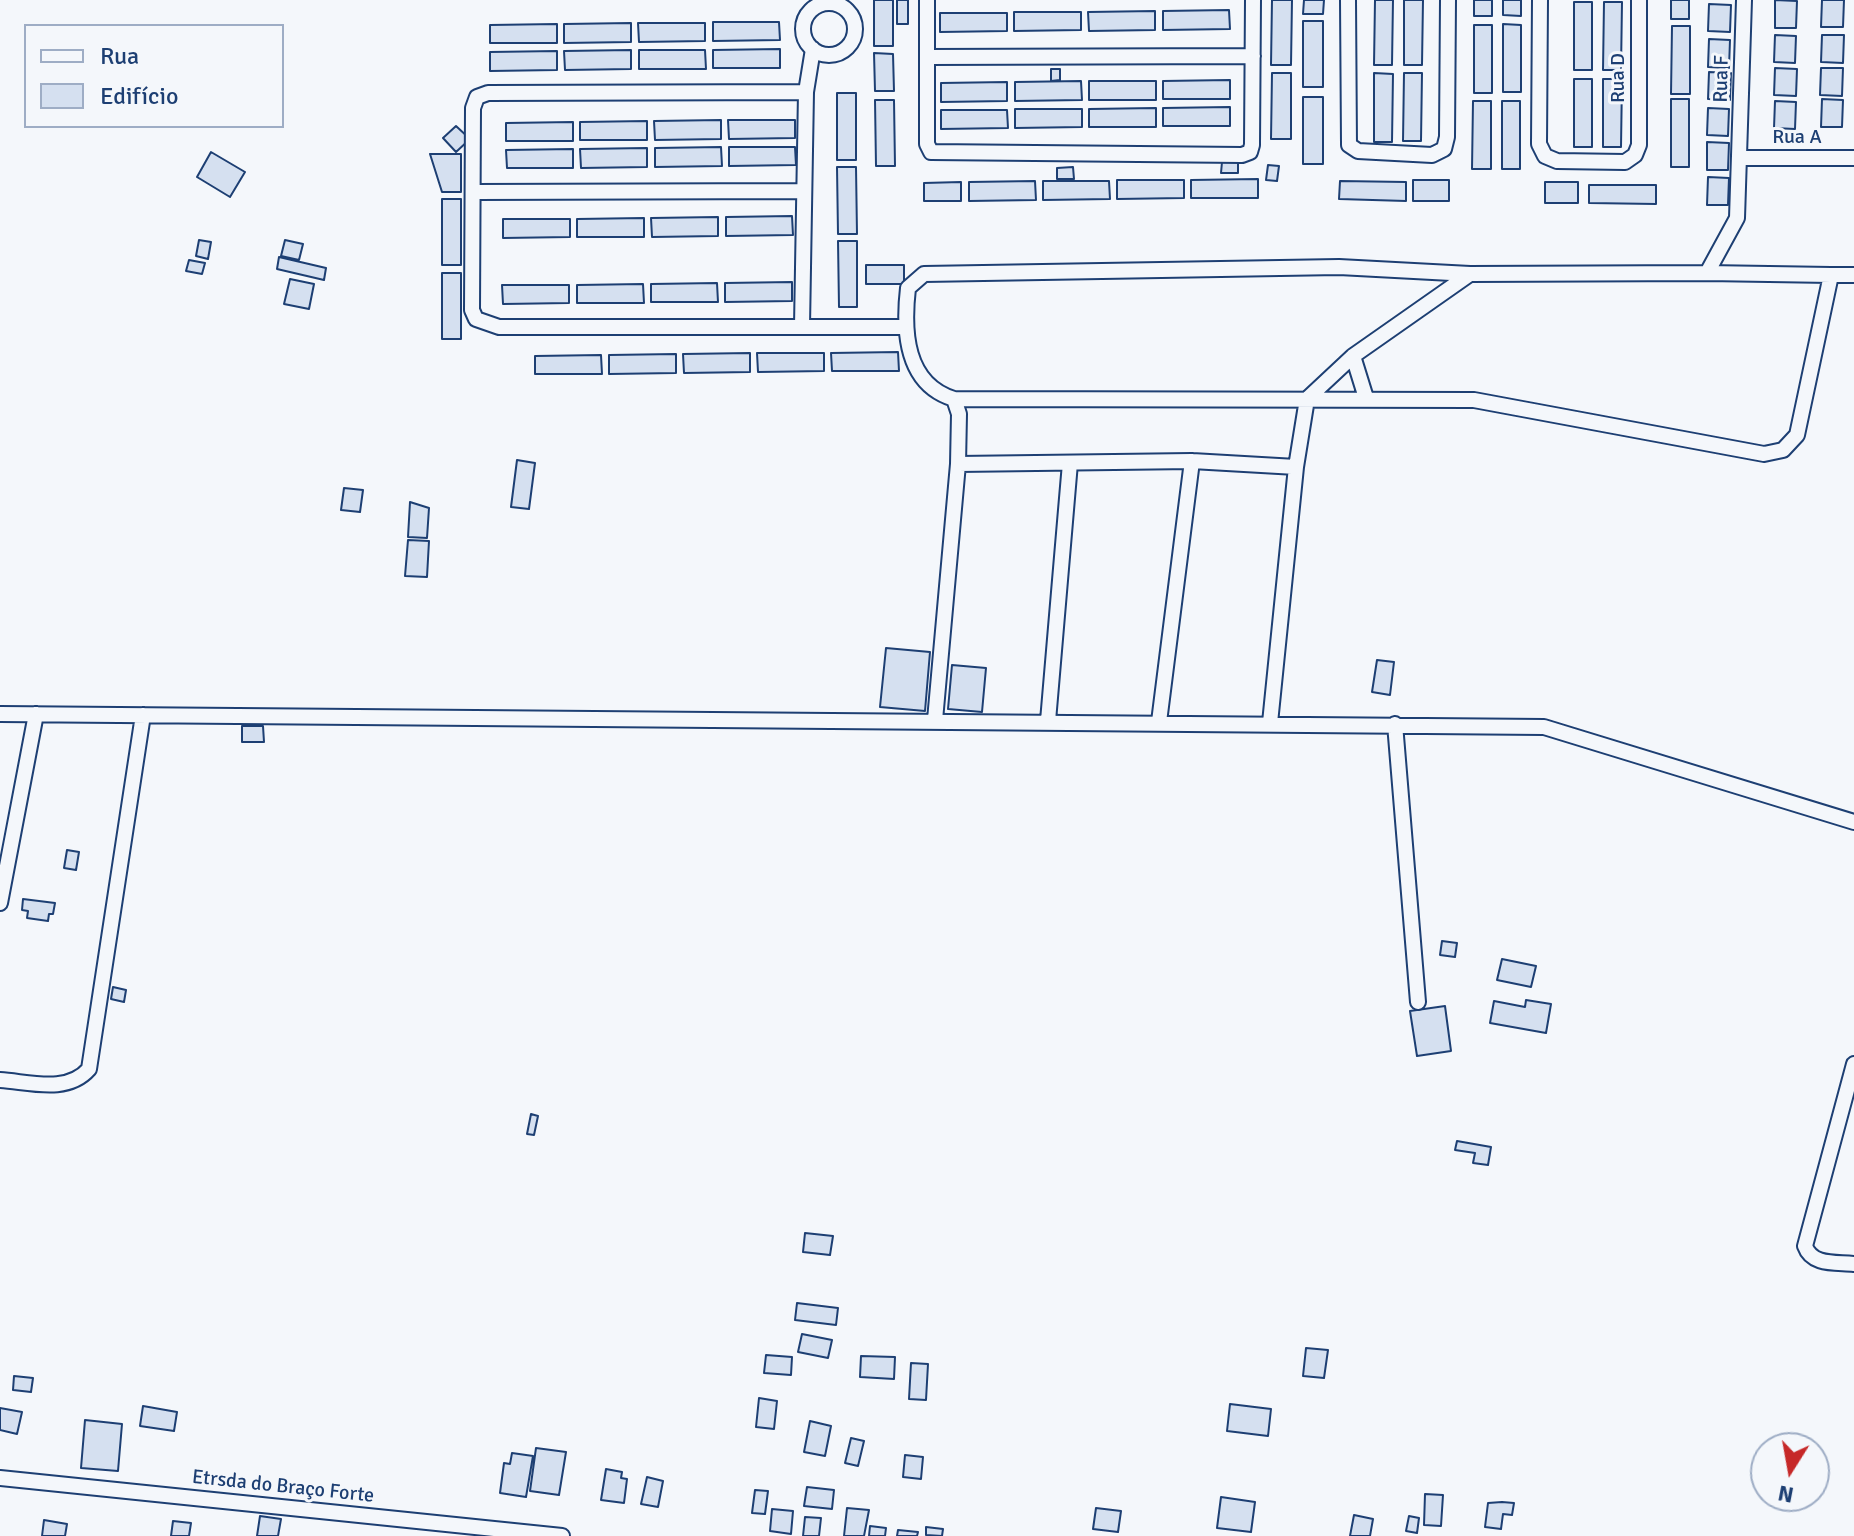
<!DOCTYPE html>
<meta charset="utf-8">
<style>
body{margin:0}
#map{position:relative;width:1854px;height:1536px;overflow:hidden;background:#f4f7fb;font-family:Signika,sans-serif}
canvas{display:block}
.legend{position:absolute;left:24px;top:24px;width:260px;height:104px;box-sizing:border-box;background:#f4f7fb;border:2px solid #9eadc5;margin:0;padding:10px 14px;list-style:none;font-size:24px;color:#1d3f73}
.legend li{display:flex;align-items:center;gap:16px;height:40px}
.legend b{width:40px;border:2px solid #9eadc5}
.north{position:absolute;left:1750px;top:1432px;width:80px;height:80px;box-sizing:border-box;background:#f4f7fb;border:2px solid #9eadc5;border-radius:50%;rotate:191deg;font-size:22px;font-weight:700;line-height:32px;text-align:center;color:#1d3f73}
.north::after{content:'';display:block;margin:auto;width:28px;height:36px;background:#c62828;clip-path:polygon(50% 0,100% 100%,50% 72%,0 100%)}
</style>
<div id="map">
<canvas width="1854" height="1536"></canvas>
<ul class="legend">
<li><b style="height:10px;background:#f4f7fb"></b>Rua</li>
<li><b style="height:22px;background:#d5e0f0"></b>Edifício</li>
</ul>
<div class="north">N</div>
</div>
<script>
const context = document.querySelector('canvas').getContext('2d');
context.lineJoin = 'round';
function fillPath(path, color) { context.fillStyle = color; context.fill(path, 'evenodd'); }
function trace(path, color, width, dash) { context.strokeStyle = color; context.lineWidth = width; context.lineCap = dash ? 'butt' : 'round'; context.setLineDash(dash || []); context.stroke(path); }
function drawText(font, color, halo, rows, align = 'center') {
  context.font = font + ' Signika,sans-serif'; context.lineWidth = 6; context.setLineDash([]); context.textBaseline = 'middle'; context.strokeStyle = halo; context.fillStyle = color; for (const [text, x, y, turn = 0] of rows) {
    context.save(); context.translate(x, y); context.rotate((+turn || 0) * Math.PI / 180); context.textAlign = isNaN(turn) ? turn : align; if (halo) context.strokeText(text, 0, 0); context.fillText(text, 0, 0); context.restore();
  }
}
const building = new Path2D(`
 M874 0H893V46H874Z
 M897 0H908V24H897Z
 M1272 0H1292L1291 65H1271Z
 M1304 0H1324L1323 14H1303Z
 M1375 0H1393L1392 65H1374Z
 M1404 0H1423L1422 65H1404Z
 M1474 0H1492V16H1474Z
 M1503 0H1521V16L1503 15Z
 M1671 0H1689V19H1671Z
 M1775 0 1797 1 1796 28H1775Z
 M1822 0H1844L1843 27H1821Z
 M1574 2H1592V70H1574Z
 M1604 2H1622L1621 70H1603Z
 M1709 4 1731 5 1730 32 1708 31Z
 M1229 10 1230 29 1163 30V11Z
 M1155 11V30L1089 31 1088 12Z
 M1014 12H1081V30L1014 31Z
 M940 13H1007V31L940 32Z
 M1303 21H1323V87H1303Z
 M713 22H779L780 40 713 41Z
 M631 23V42L564 43V24Z
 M638 23H705V41L639 42Z
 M557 24V43H490V25Z
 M1503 24 1521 25V92H1503Z
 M1474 25H1492V93H1474Z
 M1672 26H1690V94H1671Z
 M1775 35 1796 36 1795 63 1774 62Z
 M1822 35H1844L1843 63 1821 62Z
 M1709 39 1730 40 1729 68 1708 67Z
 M780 49V68H713V50Z
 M631 50V69L565 70 564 51Z
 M639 50H705L706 69H639Z
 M557 51V70L490 71V52Z
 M874 53 893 54 894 91H875Z
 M1775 68 1797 69 1796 96 1774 95Z
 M1821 68H1843L1842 96 1820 95Z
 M1051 69H1060V80L1051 81Z
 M1709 72 1731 73 1730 100 1708 99Z
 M1272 73H1291V139H1271Z
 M1374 73 1393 74 1392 142H1374Z
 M1404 73H1422L1421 141H1403Z
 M1574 79H1592V147H1574Z
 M1603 79H1622L1621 147H1603Z
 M1230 80V99H1163V81Z
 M1081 81 1082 100 1015 101V82Z
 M1089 81H1156V100H1089Z
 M1007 82V101L941 102V83Z
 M837 93H856V160H837Z
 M1303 97H1323V164H1303Z
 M1671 99H1689V167H1671Z
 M1822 99 1843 100 1842 127H1821Z
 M875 100H894L895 166H876Z
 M1473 101H1491V169H1472Z
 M1502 101H1520V169H1502Z
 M1775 101 1796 102 1795 129 1774 128Z
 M1230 107V126H1163V108Z
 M1156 108V127H1089V109Z
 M1708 108 1729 109 1728 136 1707 135Z
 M1015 109H1082V127L1015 128Z
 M941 110H1007L1008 128 941 129Z
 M721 120V139L655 140 654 121Z
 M728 120H795V138L729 139Z
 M647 121V140H580V122Z
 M573 122V141H506V123Z
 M456 126 470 139 456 152 443 138Z
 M1707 142 1729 143 1728 170H1707Z
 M721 147 722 166 655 167V148Z
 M729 147H795L796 165 729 166Z
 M647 148V167L581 168 580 149Z
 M573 149V168H507L506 150Z
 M211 152 245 172 230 197 197 177Z
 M430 154H461V192H442Z
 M1222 162H1238V173H1221Z
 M1268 165 1279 166 1277 181 1266 180Z
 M837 167H856L857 234H838Z
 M1073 167 1074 179H1057V168Z
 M1708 177 1729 178 1728 205H1707Z
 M1258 179V198H1191V180Z
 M1117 180H1184V198L1117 199Z
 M1413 180H1449V201H1413Z
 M1035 181 1036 200 969 201V182Z
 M1043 181H1109L1110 199 1043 200Z
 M1340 181 1406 182V201L1339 199Z
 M961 182V201H924V183Z
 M1545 182H1578V203H1545Z
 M1589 185H1656V204L1589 203Z
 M442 199H461V265H442Z
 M792 216 793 235 726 236V217Z
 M718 217V236L652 237 651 218Z
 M644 218V237H577V219Z
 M503 219H570V237L503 238Z
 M199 240 211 242 208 259 196 256Z
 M285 240 303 244 299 260 281 256Z
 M838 241H857V307H839Z
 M279 257 326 268 324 280 277 269Z
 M189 260 205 263 202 274 186 271Z
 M866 265H904V284H866Z
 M442 273H461V339H442Z
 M290 279 314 284 309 309 284 304Z
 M792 282V301L725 302V283Z
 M717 283 718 302H651V284Z
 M643 284 644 303H577V285Z
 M502 285H569V303L503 304Z
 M898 352 899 371H832L831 353Z
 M750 353V372L684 373 683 354Z
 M757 353H824V371L758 372Z
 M676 354V373L609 374V355Z
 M601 355 602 374H535V356Z
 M517 460 535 463 529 509 511 507Z
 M344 488 363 490 360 512 341 510Z
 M410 502 429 508 427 538 408 537Z
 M408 540 429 541 427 577 405 576Z
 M886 648 930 652 925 711 880 707Z
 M1377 660 1394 662 1390 695 1372 692Z
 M952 665 986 668 982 712 948 709Z
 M242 726H263L264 742H242Z
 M67 850 79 852 76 870 64 868Z
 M23 899 55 903 53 914H49L48 921 27 918 28 911 22 910Z
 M1442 941 1457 943 1455 957 1440 955Z
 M1502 959 1536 966 1531 987 1497 980Z
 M113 987 126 990 124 1002 111 999Z
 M1526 1000 1551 1004 1546 1033 1490 1023 1494 1001 1525 1007Z
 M1445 1006 1451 1051 1417 1056 1410 1011Z
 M531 1114 538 1116 534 1135 527 1134Z
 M1457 1141 1491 1147 1488 1165 1473 1163 1475 1153 1455 1150Z
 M805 1233 833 1236 830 1255 803 1252Z
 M797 1303 838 1308 836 1325 795 1320Z
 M802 1334 832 1340 828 1358 798 1352Z
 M1306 1348 1328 1350 1324 1378 1303 1376Z
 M766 1355 792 1357 791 1375 764 1373Z
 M861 1356 895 1357 894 1379 860 1377Z
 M911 1363 928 1364 926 1400 909 1399Z
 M14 1376 33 1378 31 1392 13 1390Z
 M759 1398 777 1401 774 1429 756 1427Z
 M1230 1404 1271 1409 1268 1436 1227 1431Z
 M143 1406 177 1412 174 1431 140 1426Z
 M0 1408 22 1412 17 1434 0 1430Z
 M85 1420 122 1424 118 1471 81 1468Z
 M810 1421 831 1426 825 1456 804 1452Z
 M851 1438 864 1441 858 1466 845 1463Z
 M536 1448 566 1452 559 1495 530 1491Z
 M512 1453 533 1456 526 1497 500 1493 504 1463 510 1464Z
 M905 1455 923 1457 921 1479 903 1477Z
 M606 1469 622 1472 621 1478 627 1479 624 1503 601 1500Z
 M647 1477 663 1481 658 1507 641 1504Z
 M807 1487 834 1490 832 1509 804 1506Z
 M755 1490 768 1491 765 1514 752 1513Z
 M1425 1494 1443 1495 1441 1526 1424 1525Z
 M1221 1497 1255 1502 1251 1532 1217 1528Z
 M1502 1502 1514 1503 1512 1515 1503 1514 1501 1529 1485 1527 1488 1503Z
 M847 1508 869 1510 864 1536H844Z
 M1096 1508 1121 1511 1118 1532 1093 1529Z
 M772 1509 793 1511 791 1534 770 1531Z
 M1354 1515 1373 1519 1370 1536H1350Z
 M260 1516 281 1519 278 1536H257Z
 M1409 1516 1419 1518 1417 1533 1406 1531Z
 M805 1517 821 1518 819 1536H803Z
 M44 1520 67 1524 65 1536H42Z
 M173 1521 191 1523 189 1536H171Z
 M870 1526 886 1528 885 1536H869Z
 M926 1527 943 1529 942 1536 926 1535Z
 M898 1530 918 1532 917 1536H897Z`);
const street = new Path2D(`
 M927 0V144L931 152 1242 155 1250 152 1252 145 1253 0
 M1348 0 1349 145 1358 151 1432 155 1444 149 1447 137 1448 0
 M1540 0 1539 144 1545 156 1557 161 1625 162 1635 155 1639 145V0
 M803 29a26 26 0 1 1 52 0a26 26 0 1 1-52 0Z
 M927 57 1253 56
 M806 92 488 93 477 97 473 108 472 310 476 319 499 327H904
 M1741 158H1854
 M475 192 803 191
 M1831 275H1854
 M802 326 806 92 813 49
 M1353 356 1366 398
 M954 399 1474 400 1764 454 1783 450 1797 435 1831 275 1707 273
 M958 464 959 414 954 399C905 384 903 331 908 288L924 274 1339 267 1470 274 1707 273 1737 218 1744 0
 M1296 467 1307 399 1353 356 1470 274
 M0 714 1544 727 1854 822
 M935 720 958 464 1192 461 1296 467 1270 723
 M1048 721 1070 463
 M1159 722 1192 461
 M1395 724 1418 1002
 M0 903 36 714
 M1854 1064 1805 1246C1812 1266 1836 1262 1854 1264
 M0 1080C30 1082 67 1094 89 1069L143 715
 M0 1478 562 1536`);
const streetNames = [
 ["Rua D",1619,78,-90],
 ["Rua F",1722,79,-89],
 ["Rua A",1797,138],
 ["Etrsda do Braço Forte",283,1487,6]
];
fillPath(building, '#d5e0f0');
trace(building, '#1d3f73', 2);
trace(street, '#1d3f73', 18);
trace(street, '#f4f7fb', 14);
drawText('20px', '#1d3f73', '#f4f7fb', streetNames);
</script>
